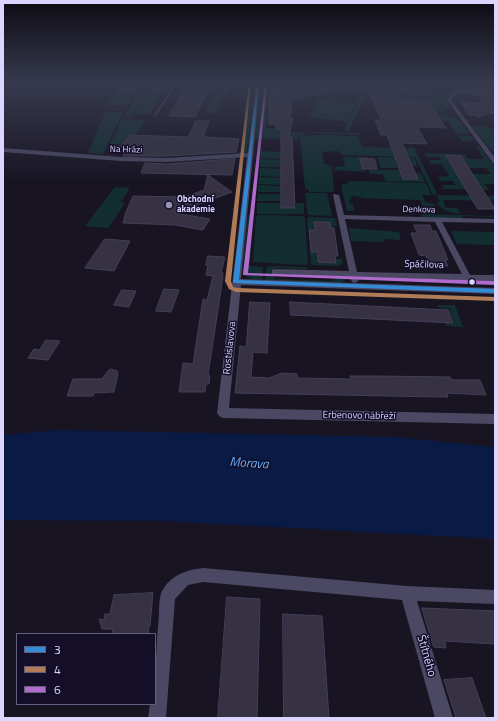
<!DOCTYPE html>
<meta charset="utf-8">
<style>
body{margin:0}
#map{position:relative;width:498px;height:721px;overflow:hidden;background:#181422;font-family:"Titillium Web",sans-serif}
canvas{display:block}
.frame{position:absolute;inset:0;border:4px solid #dbd5ff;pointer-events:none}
.legend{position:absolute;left:16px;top:633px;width:140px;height:72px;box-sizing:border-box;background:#140e28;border:1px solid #645e7e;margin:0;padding:5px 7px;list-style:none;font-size:12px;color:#dbd5ff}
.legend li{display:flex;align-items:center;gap:8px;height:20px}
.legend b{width:20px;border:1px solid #645e7e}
</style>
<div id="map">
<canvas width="498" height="721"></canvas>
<div class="frame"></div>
<ul class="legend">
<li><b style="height:5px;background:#338bd7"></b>3</li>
<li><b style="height:5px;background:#b07c57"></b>4</li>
<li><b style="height:5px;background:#b06ccc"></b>6</li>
</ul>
</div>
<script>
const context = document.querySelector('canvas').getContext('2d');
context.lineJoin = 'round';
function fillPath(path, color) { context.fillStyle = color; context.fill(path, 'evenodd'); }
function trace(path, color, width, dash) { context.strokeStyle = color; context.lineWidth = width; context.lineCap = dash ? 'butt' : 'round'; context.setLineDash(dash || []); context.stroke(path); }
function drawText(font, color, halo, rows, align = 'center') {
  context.font = font + ' "Titillium Web",sans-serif'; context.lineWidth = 3; context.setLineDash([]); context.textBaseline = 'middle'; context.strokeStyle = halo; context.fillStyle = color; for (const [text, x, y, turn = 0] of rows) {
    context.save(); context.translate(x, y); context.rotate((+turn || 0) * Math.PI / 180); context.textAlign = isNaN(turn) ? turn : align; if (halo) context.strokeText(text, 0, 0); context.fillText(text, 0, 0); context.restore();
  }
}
const green = new Path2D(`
 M122 83H144L128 105H108L115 90Z
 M146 83 153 84 131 117H123Z
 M234 83H253L256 85 247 152 243 154 251 93H253L254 85Z
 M263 84 296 85 302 87 309 84 327 88 334 87 391 89 398 85 419 90 425 87 451 93 446 99 451 108 441 112H407L431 105 429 102 372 101 378 90C353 90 332 89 306 88V99H298L295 87 292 85 269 84 266 128 289 129V132L361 133 358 135 304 133 305 136H311L312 142 311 135H340L342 141 341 136H358L362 147 414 148 437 193H435L436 195 495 196V199L492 200 495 201 443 200 446 208H458L460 214C452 213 442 211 437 203L440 202 436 196 433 195 415 157 343 155 338 151 322 152 324 164 332 166 334 192H309L308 189H305L300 137H298V139H294L293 137 281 136V139L255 138 260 86Z
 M154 85H171L167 93H163L150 114H134Z
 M217 91H227L217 113H206Z
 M361 94H366L349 131 344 130Z
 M318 100 355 104 347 122 308 117Z
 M105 112H123L103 154 88 153Z
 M408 115H443L460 120 470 134H457L448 121 410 120Z
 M122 119 146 120 128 145 110 144Z
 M472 126H485L495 131V153L490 150Z
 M458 136H472L477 143 473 141H464L465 143H456L459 148H477V146H479L495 167V184H485L489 190 444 189 442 185H455L453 181H440L438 177 449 176 442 164H431L429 160H441L439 157H427L425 153 465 154 468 159H484L477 148H459L455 143H464ZM446 155 461 156 466 164V168H486L491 174H470L472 177 475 178 481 188 460 164H451Z
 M261 151 281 152V159L260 158Z
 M343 157 375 158 378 165H376L374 158H360L365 172 335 170V167L345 166Z
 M378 157 414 158 418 167 413 166 410 160H395L398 168H381Z
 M260 159 281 160V167H260Z
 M260 168 281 169V177L259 176Z
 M369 170H399L403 179H418L415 173H421L425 182 385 181 383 174H370Z
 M259 177 281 178V185L258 184Z
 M350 181 426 183 431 195H422L425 202 435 204 432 213 415 212 413 207H423L420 200 353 198 366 197 351 196 352 199 349 200 350 204H353L354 211H347L341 185 350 182Z
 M258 185 281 186V192H258Z
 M115 187 130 188 121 202 125 203 108 228 85 226Z
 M307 193H327L332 216 308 215 305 194Z
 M258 194H281V201H257Z
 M257 203H281V208H296V203H304V214H257Z
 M248 214 253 215 250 262 248 263H243Z
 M421 214 495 216V217L462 216 463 219 422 218Z
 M258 215 302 216 305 218 308 264 304 265 253 262 256 216Z
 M310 217 335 218 337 226H331L330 222H313L314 230H308L307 218Z
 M349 228 399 232 401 240 383 239 384 242 351 241Z
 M451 231 495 232V245L457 244Z
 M310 252H316L317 262 336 263V259H342L343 263 338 266 312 265 311 264Z
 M242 265 263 267 262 280C252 279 241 278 242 265Z
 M269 266 306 267 309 269 274 268V279L334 281 336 276H343L345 280 341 283 265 280 266 268Z
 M438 305H455L463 327 446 326 445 323H454L449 309 439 308Z`);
const water = new Path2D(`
 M57 430 395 437 495 447V539L166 521 3 520V435Z`);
const building = new Path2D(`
 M189 83 211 84 195 117 169 116Z
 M473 83 495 88V91L491 95 470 91 467 94 461 93Z
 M289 86H314L330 89 317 95H297L298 99H290L292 110 289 118H293L289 137H292L295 208H281V129H276V125L269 124V88H281Z
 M368 89 401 101 429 102 446 128 417 127 427 144 402 143 418 179H403L387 135H381L375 120H381Z
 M481 98 495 100V110H489L486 113 487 114 479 117 468 114 461 102 481 103Z
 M196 121H209L203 137 239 139 236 152 167 156H123L128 148 120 147 130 135 188 137Z
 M446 155 461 156 495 209H478Z
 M360 158 374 159 377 169H363Z
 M235 159 232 175 141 173 145 163 167 164Z
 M208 175 232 192 175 213 210 219 203 230 175 225 123 223 126 212 133 196 185 197 204 190Z
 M314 222H330L331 228H334L338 256H335L336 263 318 262 317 252H311L309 230H315Z
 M414 225H430L432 231H436L448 260H445L448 266 430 265 426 256 419 255 411 233H417Z
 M105 239 130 241 114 271 85 268Z
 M208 256 225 257 221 273H223L221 290 208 375 210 376 209 384H206L205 392H179L183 363 193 364 203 299 207 300 213 276 206 275 208 265H206Z
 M164 289 179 290 171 312 156 311Z
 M122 290 136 291 129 307 114 305Z
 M250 302 270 303 267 353 253 352 251 377 269 378 282 373 297 374V378L351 379 350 376H378L450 377 452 380H480L486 395 447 393 448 397H440L235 393 240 346 246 347Z
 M290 302 448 310 453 323 291 315Z
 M46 340 60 341 48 360 28 358 34 349 39 350Z
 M111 369 117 371 118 374 114 392 94 393 93 396H67L73 379H102L108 371Z
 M153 593 150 626H149L148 634H112L113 629H102L99 619 104 620 105 614H110L114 595Z
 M227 597 260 599 257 718H218Z
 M422 608 495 611V644L445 641 446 648 434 647Z
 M283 614 322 616 329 718H284Z
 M472 678 486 718H456L444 680Z`);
const service = new Path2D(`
 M175 83H177L156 116H154Z
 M479 83H483L495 85V87Z`);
const minor = new Path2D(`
 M227 83H231L227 93H223Z
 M256 83H260L241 279 495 288V294L241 285 229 408 495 414V424L223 418 219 416 217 413 247 157 167 162 121 161 3 152V148L121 157 167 158 248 153Z
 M274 83H320L336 87 334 88 314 84 297 85Z
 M440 83 462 86 467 83H472L454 96 451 100 495 158V164L493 163 447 100 450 94 459 88Z
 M470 92 495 97V99L468 94Z
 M490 111 495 112V114L488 113Z
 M334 194 339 195 344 215 495 219V223L442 222 470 275H495V281L358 277 359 280 355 283 352 282 350 277 272 274V270L275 269 349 271 333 195ZM345 219 435 222 462 274 357 272Z
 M203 568 407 586 495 590V604L417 601 453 718H435L402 600 203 582 188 585 175 599 166 718H148L150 704H155C155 674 156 645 159 615 159 608 159 598 162 591 171 575 186 570 203 568Z`);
const bus1 = new Path2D(`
 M257 83H259L239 280 495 289V293L234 283 233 282Z`);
const bus2 = new Path2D(`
 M249 83H251L231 281 233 287 237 288 495 297V301L236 292 229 289 225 281Z`);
const bus3 = new Path2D(`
 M266 83 267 84 248 273 495 281V285L243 275V274L265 84Z`);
const markers = [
 [169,205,4,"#9791b2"],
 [472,282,3.5,"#dbd5ff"]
];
const farStreetnames = [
 ["Na Hrázi",126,150,1],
 ["Denkova",419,210,1]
];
const farPoinames = [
 ["Obchodní",177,200],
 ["akademie",177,210]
];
const streetNames = [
 ["Spáčilova",424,265,2],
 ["Rostislavova",230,348,-84],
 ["Erbenovo nábřeží",359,416,1]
];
const nearStreetnames = [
 ["Štítného",426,656,74]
];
const nearWaternames = [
 ["Morava",249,464,4]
];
fillPath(green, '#122e30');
fillPath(water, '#091b45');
fillPath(building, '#363244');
trace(building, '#443f56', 1);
fillPath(service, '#4a4863');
fillPath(minor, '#4a4863');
fillPath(bus1, '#338bd7');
fillPath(bus2, '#b07c57');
fillPath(bus3, '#b06ccc');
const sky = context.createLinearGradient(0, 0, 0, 184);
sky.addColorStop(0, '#0d0b13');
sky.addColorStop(0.45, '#373a4f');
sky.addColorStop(1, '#373a4f00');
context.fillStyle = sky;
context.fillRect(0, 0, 498, 184);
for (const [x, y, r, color] of markers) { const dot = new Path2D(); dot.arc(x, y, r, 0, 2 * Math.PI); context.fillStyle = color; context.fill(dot); trace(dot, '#140e28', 1.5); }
drawText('9px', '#dbd5ff', '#140e28', farStreetnames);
drawText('bold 9px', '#dbd5ff', '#140e28', farPoinames, 'left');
drawText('10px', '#dbd5ff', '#140e28', streetNames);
drawText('12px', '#dbd5ff', '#140e28', nearStreetnames);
drawText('italic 13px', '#63b0ff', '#140e28', nearWaternames);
</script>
